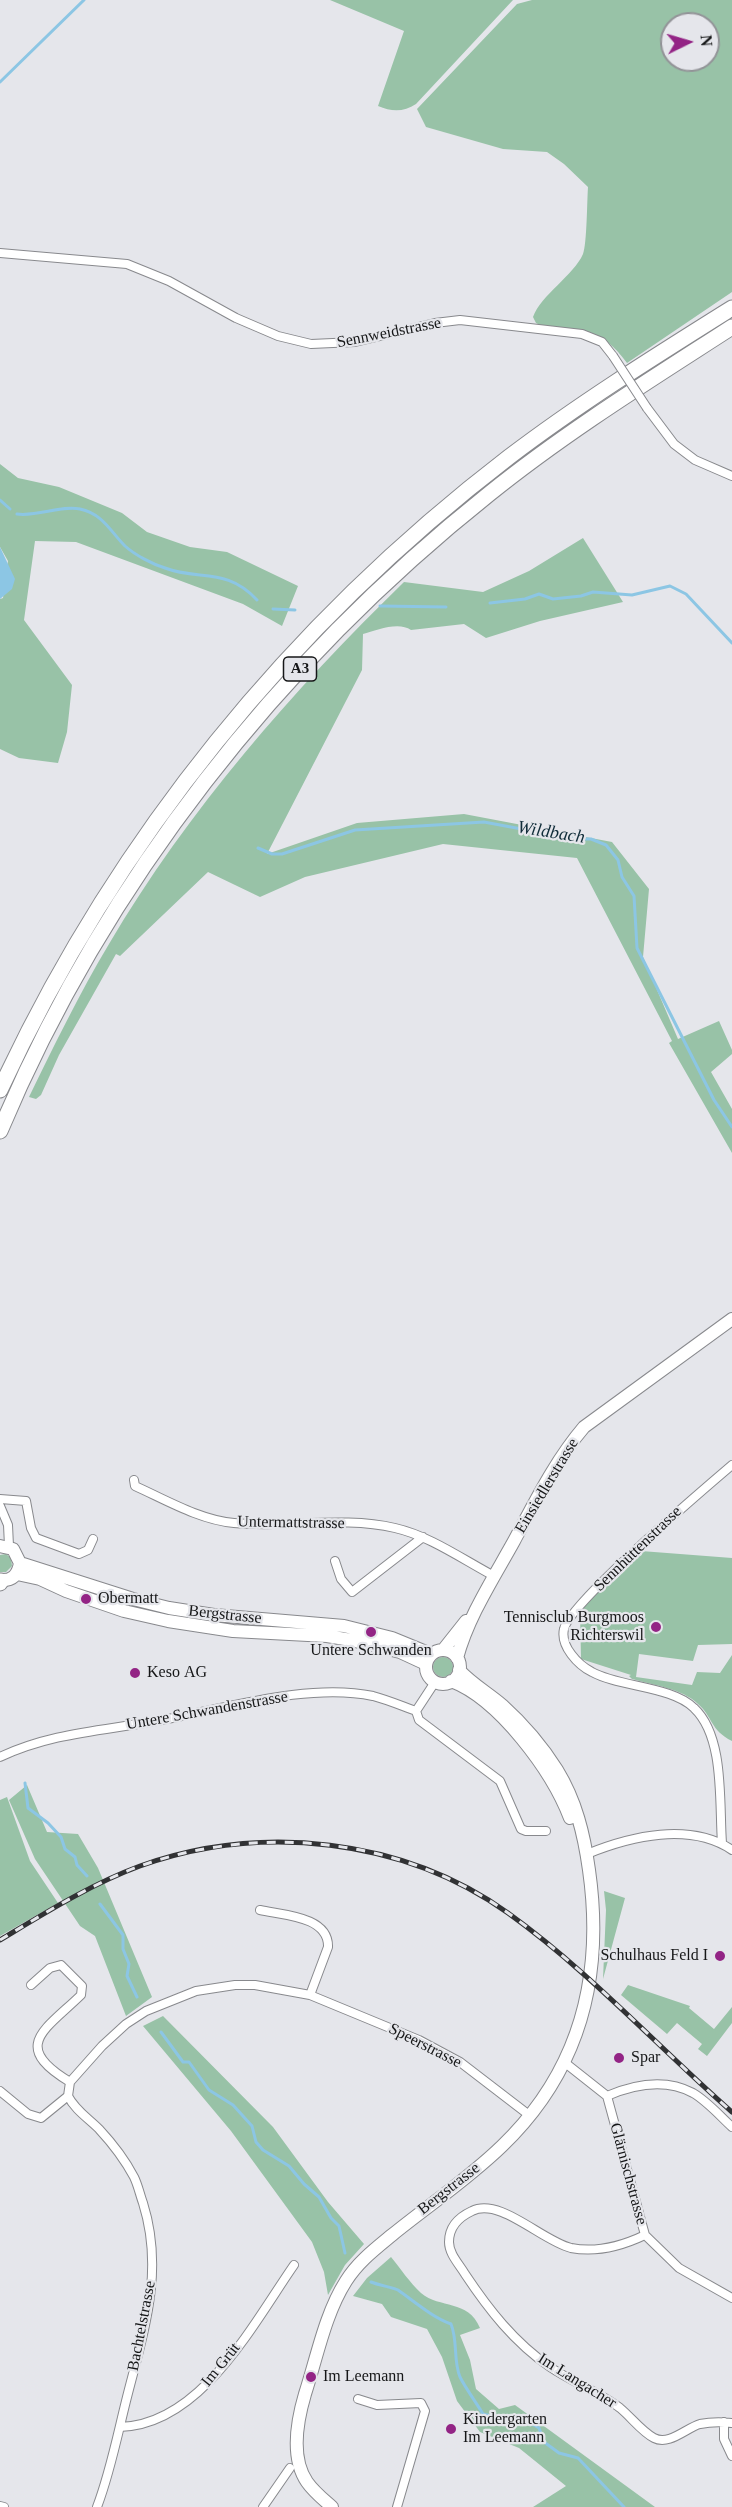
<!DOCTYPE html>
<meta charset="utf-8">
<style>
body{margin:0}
#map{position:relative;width:732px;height:2507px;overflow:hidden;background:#e5e6eb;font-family:Georgia,serif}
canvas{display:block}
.north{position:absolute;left:660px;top:12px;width:60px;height:60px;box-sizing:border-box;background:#e5e6eb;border:2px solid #929397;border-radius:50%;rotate:85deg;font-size:16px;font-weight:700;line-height:24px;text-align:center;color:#161718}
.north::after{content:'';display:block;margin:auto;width:21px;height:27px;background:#932485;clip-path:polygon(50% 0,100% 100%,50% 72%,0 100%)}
</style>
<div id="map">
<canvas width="732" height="2507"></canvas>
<div class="north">N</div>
</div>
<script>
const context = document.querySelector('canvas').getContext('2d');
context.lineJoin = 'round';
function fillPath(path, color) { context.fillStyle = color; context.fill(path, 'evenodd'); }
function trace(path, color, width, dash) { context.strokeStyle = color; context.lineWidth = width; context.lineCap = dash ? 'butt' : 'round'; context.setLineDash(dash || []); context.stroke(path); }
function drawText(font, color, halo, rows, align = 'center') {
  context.font = font + ' Georgia,serif'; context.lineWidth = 4.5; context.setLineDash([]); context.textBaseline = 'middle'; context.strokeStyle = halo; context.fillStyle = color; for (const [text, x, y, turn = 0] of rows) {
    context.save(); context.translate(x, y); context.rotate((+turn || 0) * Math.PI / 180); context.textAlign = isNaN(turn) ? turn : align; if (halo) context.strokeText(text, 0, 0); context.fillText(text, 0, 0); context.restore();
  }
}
const green = new Path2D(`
 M330 0H513L416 104C404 112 392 112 378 106L404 31Z
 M532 0H732V292L627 363C601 327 582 331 542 326L536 323 533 317C541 295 574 275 583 254 587 244 587 201 588 187L564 164 547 152 503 149 426 127 417 109 517 4ZM672 24H708V60H672Z
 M0 464 18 478 59 487 122 513 147 532 190 547 227 552 298 586 282 626 243 604 76 542 35 541 24 620 72 685 67 732 58 763 19 758 0 749V599L3 598 8 561 0 547Z
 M583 538 623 602 540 621 486 638 464 624 411 630C399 621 376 630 363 634L362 670 267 854 357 823 464 814 612 842 649 889 643 957 678 1039 719 1021 732 1050V1054L711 1072 732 1109V1153L669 1043 672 1041 577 858 443 844 305 877 260 897 208 872 120 956 116 954 59 1055 41 1095 36 1099 29 1097C54 1046 79 994 109 944 188 810 293 690 404 582L483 592 529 571Z
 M641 1551 732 1558V1644L698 1645 693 1661 639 1654 636 1677 692 1685 697 1672 720 1673 732 1655V1741C710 1730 713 1717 698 1704 683 1689 653 1685 632 1679L629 1676 631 1675 581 1659 580 1610Z
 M6 1554 11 1558 12 1566 6 1572H0V1555Z
 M433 1667a10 10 0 1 1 20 0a10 10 0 1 1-20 0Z
 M27 1785 47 1832 78 1834 98 1868 152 1997 126 2016 95 1936 80 1926 35 1859 9 1800Z
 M7 1797 30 1861 58 1903 0 1936V1800Z
 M604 1891 625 1898 603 1979 606 1910Z
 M628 1985 690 2006 689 2008 714 2029 732 2007V2023L707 2056 698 2049 702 2044 677 2023 667 2034 621 1995Z
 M163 2016 273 2127 328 2202 364 2244 345 2265 328 2295 324 2272 312 2242 231 2131 143 2026Z
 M391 2257C400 2268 410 2283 421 2293 440 2309 468 2299 480 2328L460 2335 470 2360 476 2389 499 2409 515 2405 655 2507H533L566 2486 519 2448 480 2432 457 2401 442 2357 427 2329 391 2317 382 2304 353 2296 367 2278Z`);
const water = new Path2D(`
 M0 547 15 579 12 589 0 599Z`);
const stream = new Path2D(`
 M0 82 84 0
 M0 500 10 509
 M17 514C37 517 61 505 80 509 103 514 110 531 125 546 135 555 152 564 165 568 199 581 227 567 257 600
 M490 603 525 599 539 594 553 599 581 596 593 592 632 595 670 586 686 594 732 643
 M380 606 446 607
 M273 609 295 610
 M258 848 272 854H282L355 830 484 822 575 839H591L606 845 618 860 622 877 634 896 637 948 714 1100 732 1127
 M25 1783 28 1808 48 1823 61 1837 65 1849 75 1857 77 1865 87 1876
 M100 1904 123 1935V1949L129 1964 127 1976 137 1997
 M161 2032 183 2062H189L209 2090 233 2105 252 2126 256 2142 263 2150 289 2166 304 2184 319 2197 331 2218 339 2226 345 2253
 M371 2282C378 2285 395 2288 398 2290 415 2302 432 2317 451 2324 458 2341 453 2360 460 2377 466 2389 476 2402 483 2414L534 2425 539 2428 544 2442 559 2453 578 2458 624 2507`);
const minor = new Path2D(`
 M0 253 127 264 169 281 236 318 278 336 311 344 355 342 435 323 460 320 582 334 602 342 613 356
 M647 408 674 444 695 460 732 476
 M134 1480 135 1486C166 1500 200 1520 234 1523 287 1528 343 1516 395 1528 430 1536 462 1559 494 1576
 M0 1499 26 1501 31 1528 36 1538 79 1554 88 1550 93 1539
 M0 1506 8 1525 9 1546
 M335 1561 341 1579 352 1592 423 1537
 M416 1711 419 1720 500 1781 521 1829 526 1831H546
 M0 1757C51 1733 101 1731 156 1721 221 1710 307 1682 373 1696 388 1700 402 1706 416 1711L435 1682
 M722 1843C719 1803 725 1737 694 1708 672 1686 619 1687 592 1672 578 1665 560 1646 564 1629 569 1604 705 1488 732 1465
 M587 1854C631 1836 690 1822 732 1850
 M260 1910C282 1915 329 1916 328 1947L310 1995
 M31 1985 50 1968 61 1965 82 1986 81 1995C45 2030 10 2046 70 2082
 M564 2062 607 2096 645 2235 679 2268 732 2298
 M0 2091 28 2114 41 2118 68 2096
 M68 2096 70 2082 102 2046 126 2024 146 2011 196 1991 235 1985H255L310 1995 419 2040 460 2062 529 2115
 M68 2096C75 2110 88 2118 99 2129 112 2143 125 2160 134 2177 138 2185 140 2195 143 2203 165 2273 143 2333 126 2401 117 2437 110 2473 97 2507
 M607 2096C635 2084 665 2078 693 2093 707 2101 720 2116 732 2127
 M645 2235C622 2246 597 2253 571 2248 542 2241 500 2197 472 2211 459 2217 449 2227 449 2242 449 2254 459 2264 465 2274 489 2310 514 2342 550 2367 572 2382 599 2392 620 2408 631 2417 642 2432 654 2438 669 2446 686 2428 700 2424 710 2422 722 2422 732 2423
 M358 2399 377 2405 421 2403 425 2411 397 2507
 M724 2422V2439L732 2456
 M120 2427C201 2425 253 2324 294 2265
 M0 2506 4 2507
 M263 2507 290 2468`);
const secondary = new Path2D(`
 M0 1546 13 1549 20 1563C18 1575 12 1581 0 1580
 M20 1563 133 1599 169 1608 214 1615 344 1626 392 1638 431 1654
 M17 1574 40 1579 66 1591 124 1611 168 1621 233 1631 327 1636 351 1640 400 1652 426 1664
 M443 1650 466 1621
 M426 1667a17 17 0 1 1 34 0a17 17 0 1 1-34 0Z
 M457 1658C468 1617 493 1579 514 1541 535 1502 555 1461 584 1427L732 1319
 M451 1681C499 1699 552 1771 570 1818
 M332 2507C323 2499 314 2492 307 2482 290 2457 297 2421 305 2394 317 2357 325 2314 346 2281 358 2262 375 2249 392 2235 429 2205 468 2179 502 2146 581 2070 604 1975 589 1870 584 1834 576 1801 557 1770 542 1746 523 1724 502 1705 488 1693 472 1684 459 1670`);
const motorway = new Path2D(`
 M0 1090C116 839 291 624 509 457 580 403 657 355 732 308
 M0 1131C105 881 278 662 489 494 566 432 650 380 732 327
 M0 1583 1 1581`);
const rail = new Path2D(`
 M0 1940C45 1913 91 1884 140 1866 261 1823 403 1838 508 1913 589 1971 657 2046 732 2112`);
const minorBridge = new Path2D(`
 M613 356 647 408`);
const markers = [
 [86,1599,6,"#932485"],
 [656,1627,6,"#932485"],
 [371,1632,6,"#932485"],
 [135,1673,6,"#932485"],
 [720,1956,6,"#932485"],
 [619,2058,6,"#932485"],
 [311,2377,6,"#932485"],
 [451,2429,6,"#932485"]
];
const shields = [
 [300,669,33]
];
const shieldNames = [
 ["A3",300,669]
];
const streetNames = [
 ["Sennweidstrasse",389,333,-11],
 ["Einsiedlerstrasse",547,1486,-59],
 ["Untermattstrasse",291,1523,1],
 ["Sennhüttenstrasse",638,1549,-44],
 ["Bergstrasse",225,1615,6],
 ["Untere Schwandenstrasse",207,1711,-10],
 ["Speerstrasse",425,2046,27],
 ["Glärnischstrasse",628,2174,75],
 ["Bergstrasse",449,2189,-38],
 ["Bachtelstrasse",142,2326,-79],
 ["Im Grüt",221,2365,-51],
 ["Im Langacher",577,2381,32]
];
const poiNames = [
 ["Obermatt",98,1599],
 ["Tennisclub Burgmoos",644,1618,"right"],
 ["Richterswil",644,1636,"right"],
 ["Untere Schwanden",371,1651,"center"],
 ["Keso AG",147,1673],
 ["Schulhaus Feld I",708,1956,"right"],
 ["Spar",631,2058],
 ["Im Leemann",323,2377],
 ["Kindergarten",463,2420],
 ["Im Leemann",463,2438]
];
const waterNames = [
 ["Wildbach",551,833,9]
];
fillPath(green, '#98c2a7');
fillPath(water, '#8cc6e4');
trace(stream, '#8cc6e4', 3);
trace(minor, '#88898d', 10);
trace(secondary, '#88898d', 14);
trace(motorway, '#88898d', 17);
trace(minor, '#fff', 8);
trace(secondary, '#fff', 12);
trace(motorway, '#fff', 15);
trace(rail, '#313234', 5);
trace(rail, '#e5e6eb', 3, [9]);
trace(minorBridge, '#88898d', 10, []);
trace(minorBridge, '#fff', 8);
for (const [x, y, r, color] of markers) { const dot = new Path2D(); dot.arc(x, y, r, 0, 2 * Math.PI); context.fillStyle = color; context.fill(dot); trace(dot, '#e5e6eb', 2); }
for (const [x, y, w] of shields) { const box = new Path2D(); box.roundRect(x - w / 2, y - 12, w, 24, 4.5); context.fillStyle = '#e5e6eb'; context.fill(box); trace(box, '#161718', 1.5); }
drawText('bold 15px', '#161718', null, shieldNames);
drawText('16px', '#161718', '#e5e6eb', streetNames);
drawText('16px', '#161718', '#e5e6eb', poiNames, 'left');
drawText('italic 18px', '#112d3a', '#e5e6eb', waterNames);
</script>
